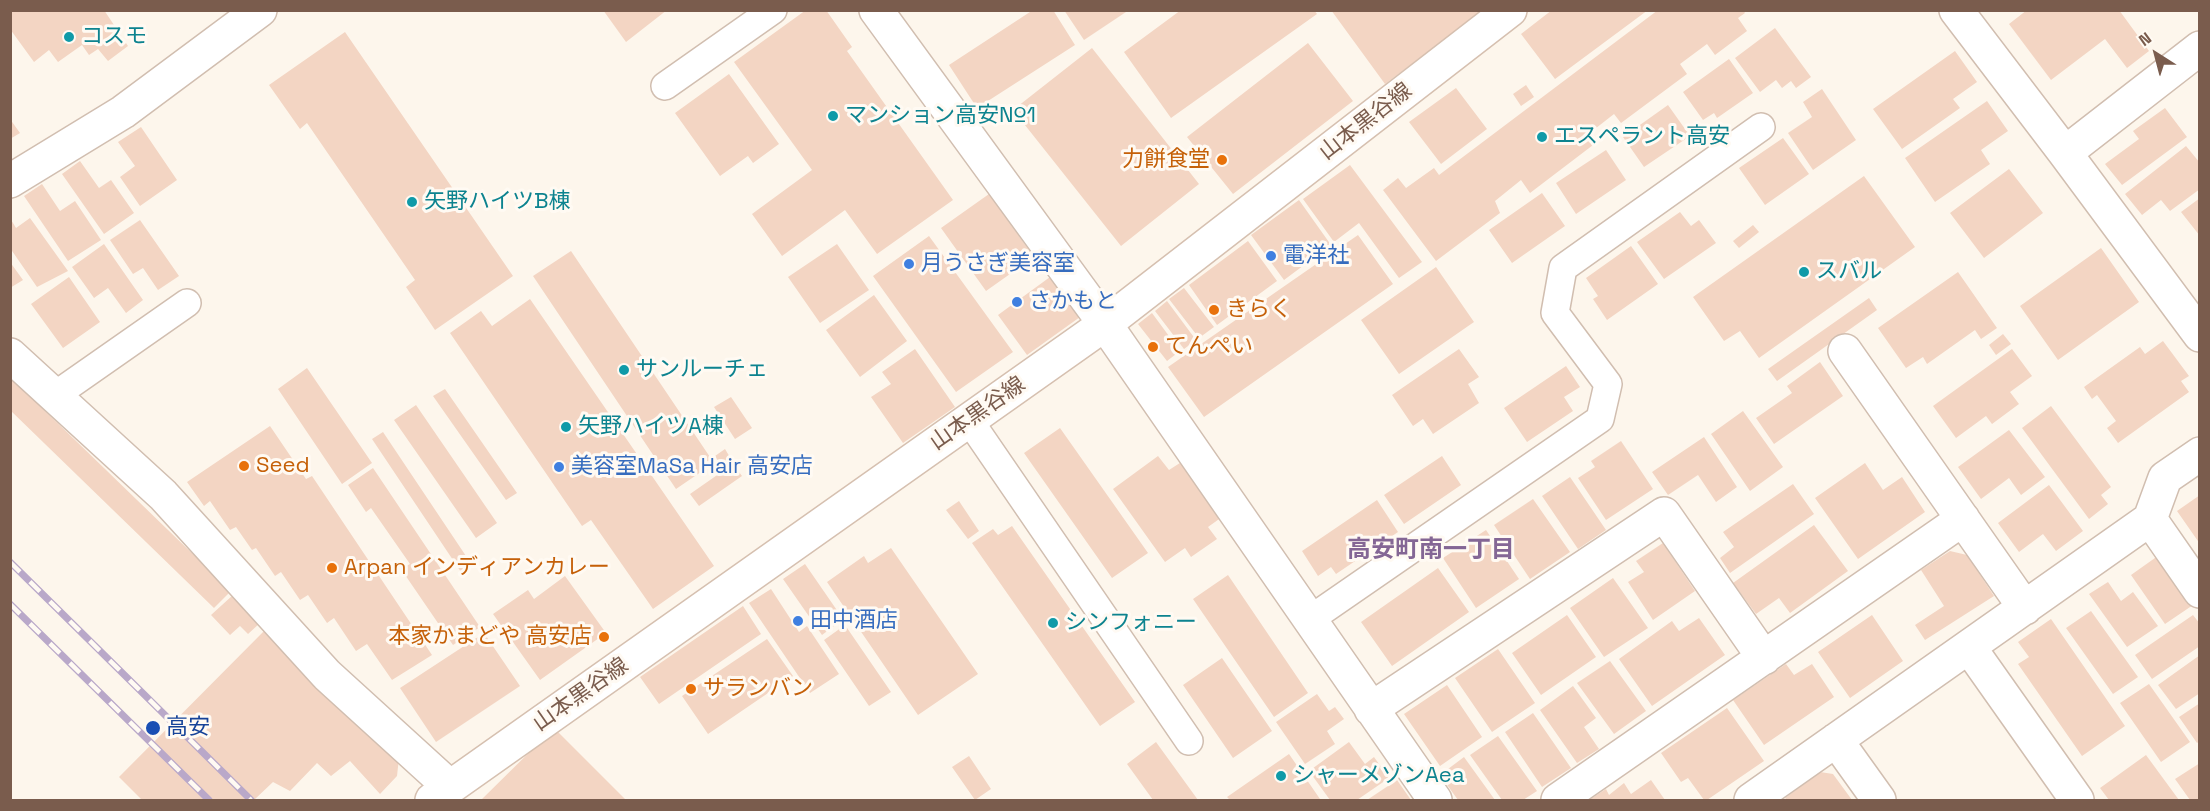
<!DOCTYPE html>
<meta charset="utf-8">
<style>
body{margin:0}
#map{position:relative;width:2210px;height:811px;overflow:hidden;background:#fdf6ec;font-family:"Space Grotesk",sans-serif}
canvas{display:block}
.frame{position:absolute;inset:0;border:12px solid #7a5c4d;pointer-events:none}
.north{position:absolute;left:2126px;top:24px;width:60px;height:60px;-webkit-text-stroke:4px #fffaf3;paint-order:stroke;rotate:324deg;font-size:16px;font-weight:700;line-height:24px;text-align:center;color:#7a5c4d}
.north::after{content:'';display:block;margin:auto;width:21px;height:27px;background:#7a5c4d;clip-path:polygon(50% 0,100% 100%,50% 72%,0 100%)}
</style>
<div id="map">
<canvas width="2210" height="811"></canvas>
<div class="frame"></div>
<div class="north">N</div>
</div>
<script>
const context = document.querySelector('canvas').getContext('2d');
context.lineJoin = 'round';
function fillPath(path, color) { context.fillStyle = color; context.fill(path, 'evenodd'); }
function trace(path, color, width, dash) { context.strokeStyle = color; context.lineWidth = width; context.lineCap = dash ? 'butt' : 'round'; context.setLineDash(dash || []); context.stroke(path); }
function drawText(font, color, halo, rows, align = 'center') {
  context.font = font + ' "Space Grotesk","Noto Sans JP",sans-serif'; context.lineWidth = 6; context.setLineDash([]); context.textBaseline = 'middle'; context.strokeStyle = halo; context.fillStyle = color; for (const [text, x, y, turn = 0] of rows) {
    context.save(); context.translate(x, y); context.rotate((+turn || 0) * Math.PI / 180); context.textAlign = isNaN(turn) ? turn : align; if (halo) context.strokeText(text, 0, 0); context.fillText(text, 0, 0); context.restore();
  }
}
const building = new Path2D(`
 M10 10H104L128 46 108 61 98 49 89 55 82 45 58 62 49 50 34 62 10 29Z
 M603 10H667L626 42Z
 M806 10H826L852 47 847 51 953 200 877 254 845 210 782 256 752 214 812 170 734 62Z
 M1033 10H1053L1075 45 977 108 949 65Z
 M1064 10H1129L1084 40Z
 M1181 10H1314L1317 14 1171 118 1124 52Z
 M1331 10H1484L1385 84Z
 M1552 10H1648L1555 79 1521 34Z
 M1658 10H1743L1745 13 1738 18 1747 31 1715 55 1707 44 1680 64 1687 74 1621 123 1614 114 1591 132 1597 142 1530 193 1521 180 1495 201 1500 213 1436 261 1383 190 1398 178 1406 188 1434 168 1439 175Z
 M2027 10H2119L2149 51 2127 68 2105 39 2051 80 2009 24Z
 M1775 28 1811 77 1796 88 1791 81 1782 88 1776 80 1760 92 1735 58Z
 M345 32 513 276 435 330 406 287 415 280 307 123 300 129 269 85Z
 M1308 43 1353 101 1233 194 1187 137Z
 M1092 48 1199 184 1121 246 1013 110Z
 M1955 51 1977 82 1953 99 1960 108 1902 149 1873 109Z
 M1729 59 1753 93 1717 118 1714 113 1703 120 1683 92Z
 M729 74 779 144 753 163 748 156 720 176 675 113Z
 M1526 85 1534 97 1521 106 1513 94Z
 M1456 88 1487 129 1441 164 1409 122Z
 M1822 89 1856 140 1813 170 1788 133 1812 117 1803 102Z
 M1987 101 2008 131 1981 150 1990 164 1935 202 1905 158Z
 M1668 105 1690 136 1644 167 1623 137Z
 M2165 108 2187 137 2122 185 2105 164 2139 139 2133 131Z
 M10 119 20 133 10 139Z
 M141 127 177 180 140 206 120 177 135 166 118 142Z
 M1783 138 1809 174 1765 205 1739 168Z
 M2186 146 2200 163V189L2170 211 2161 200 2142 215 2125 194Z
 M1606 150 1626 180 1576 214 1556 183Z
 M80 161 99 188 111 180 134 213 104 234 62 174Z
 M1350 165 1422 262 1399 278 1359 223 1334 242 1303 199Z
 M2009 169 2043 213 1984 258 1950 213Z
 M1864 176 1915 247 1759 358 1740 331 1724 341 1693 297Z
 M42 184 60 211 75 201 101 240 68 261 24 196Z
 M1542 193 1565 226 1512 263 1489 230Z
 M989 194 1034 257 986 291 941 228Z
 M2200 198V236L2181 212Z
 M1299 200 1331 245 1284 280 1251 235Z
 M1680 212 1691 226 1699 220 1716 243 1664 279 1637 242Z
 M10 218 16 228 30 218 68 271 37 287 10 248Z
 M140 220 179 276 158 290 143 268 133 274 110 240Z
 M1753 225 1759 232 1739 248 1733 241Z
 M1358 235 1393 284 1204 417 1168 367Z
 M929 236 1013 352 956 392 873 276Z
 M1248 241 1277 281 1217 325 1189 285Z
 M104 244 143 300 126 313 108 288 94 298 72 267Z
 M837 244 869 290 820 323 788 277Z
 M1631 246 1658 284 1607 320 1593 299 1598 296 1586 278Z
 M2101 248 2139 302 2058 360 2020 306Z
 M571 251 714 463 676 489 533 276Z
 M10 262 23 280 10 288Z
 M1436 267 1474 322 1399 374 1361 320Z
 M1958 272 1997 328 1981 339 1975 330 1927 364 1923 357 1906 368 1878 328Z
 M69 277 100 322 63 348 31 304Z
 M1050 277 1080 317 1027 355 998 315Z
 M1184 288 1214 327 1199 338 1169 299Z
 M874 295 907 341 860 377 826 330Z
 M1869 298 1877 310 1777 381 1768 369Z
 M530 299 714 566 653 609 591 520 582 526 450 333 481 311 492 326Z
 M1167 301 1196 340 1184 349 1155 311Z
 M1152 313 1180 351 1167 361 1138 324Z
 M2003 334 2011 344 1996 355 1989 345Z
 M2163 341 2189 376 2181 381 2189 392 2118 443 2107 428 2116 421 2097 395 2092 399 2084 387 2140 347 2145 354Z
 M915 349 955 407 903 443 871 397 891 384 882 372Z
 M1459 349 1479 377 1468 384 1479 403 1433 434 1423 419 1413 426 1392 395Z
 M2012 349 2032 376 2010 392 2019 404 1992 424 1986 416 1956 438 1933 406Z
 M1820 362 1843 396 1774 444 1756 418 1792 393 1787 386Z
 M1566 366 1580 387 1564 397 1573 411 1527 442 1504 408Z
 M307 368 372 463 342 484 278 389Z
 M10 377 231 591 214 608 10 410Z
 M445 389 517 493 506 500 433 396Z
 M731 397 752 428 735 439 714 407Z
 M416 405 497 523 476 538 394 420Z
 M2051 406 2111 487 2101 495 2108 504 2089 519 2022 428Z
 M1743 411 1783 467 1750 491 1711 434Z
 M270 426 306 479 312 476 432 655 392 680 367 644 356 651 334 618 327 623 308 595 300 600 281 572 275 576 256 548 252 550 236 527 230 530 210 501 204 506 187 482Z
 M1060 428 1148 553 1112 578 1024 453Z
 M2009 430 2045 477 2021 495 2009 478 1981 499 1958 467Z
 M383 432 472 565 461 572 372 439Z
 M1704 437 1737 487 1716 502 1698 475 1668 495 1652 472Z
 M1621 441 1653 489 1606 520 1578 478 1595 467 1591 461Z
 M725 449 731 459 721 466 715 456Z
 M1158 456 1169 470 1183 461 1222 517 1208 527 1217 539 1191 557 1185 548 1165 562 1113 489Z
 M1442 456 1461 485 1404 524 1384 495Z
 M1865 463 1883 490 1902 477 1925 512 1858 559 1815 498Z
 M733 464 742 476 699 506 690 494Z
 M373 468 480 627 453 645 401 569 410 564 371 508 366 512 348 485Z
 M1570 477 1606 530 1578 549 1542 496Z
 M1793 484 1814 514 1730 573 1720 558 1734 547 1723 532Z
 M2049 485 2083 531 2056 551 2043 534 2019 552 1998 523Z
 M2200 495V544L2177 511Z
 M1533 499 1570 552 1530 579 1494 525Z
 M1377 500 1398 532 1336 574 1331 567 1318 576 1302 551Z
 M959 501 979 531 968 539 946 510Z
 M1814 525 1848 571 1790 613 1779 598 1756 614 1733 583Z
 M1012 526 1135 702 1100 726 972 543 993 529 998 535Z
 M1486 530 1519 579 1476 608 1443 558Z
 M1663 543 1695 591 1653 620 1628 582 1644 572 1636 561Z
 M891 548 978 674 918 715 827 582 864 556 868 563Z
 M1950 551 1967 555 1994 596 1925 640 1915 625 1944 606 1921 570Z
 M2162 553 2196 603 2165 624 2131 575Z
 M805 564 843 619 822 635 783 579Z
 M1438 568 1469 612 1392 666 1361 622Z
 M1228 575 1308 693 1274 717 1193 599Z
 M565 576 606 633 540 680 493 614 528 590 534 599Z
 M1613 578 1648 628 1604 657 1570 608Z
 M2108 582 2121 601 2133 592 2158 626 2127 647 2089 594Z
 M771 589 799 632 807 626 839 674 810 693 749 603Z
 M233 595 260 623 248 634 240 626 230 635 211 615Z
 M743 606 761 634 659 704 640 677Z
 M2091 611 2138 677 2113 694 2066 628Z
 M1567 615 1596 657 1541 695 1512 653Z
 M1872 615 1903 661 1850 698 1818 652Z
 M2193 615 2200 624V646L2152 679 2135 655Z
 M1699 618 1725 655 1652 706 1619 659 1672 621 1679 631Z
 M2051 619 2125 726 2082 756 2018 664 2029 657 2018 642Z
 M845 625 891 692 869 706 824 640Z
 M266 629 399 758 397 776 380 794 350 761 331 776 317 763 290 791 273 782 254 800H142L119 777Z
 M484 633 520 686 436 742 400 688Z
 M767 639 793 676 708 734 682 696Z
 M1498 649 1535 703 1492 732 1455 678Z
 M2200 655V693L2176 709 2158 685Z
 M1222 658 1272 731 1233 758 1183 685Z
 M1610 661 1646 711 1614 734 1577 683Z
 M1786 664 1794 675 1812 664 1834 697 1764 745 1733 700Z
 M2149 684 2190 742 2161 762 2120 703Z
 M1447 685 1482 737 1440 766 1404 714Z
 M1573 686 1596 718 1584 727 1599 749 1577 763 1540 710Z
 M1317 694 1329 711 1335 707 1344 719 1327 731 1335 744 1305 764 1276 722Z
 M2200 703V741L2197 743 2179 717Z
 M1727 708 1764 761 1707 800H1704L1688 778 1681 782 1661 753Z
 M1533 713 1571 768 1542 787 1505 732Z
 M554 728 626 800H481Z
 M1498 736 1537 791 1523 800H1502L1470 755Z
 M1156 742 1198 800H1153L1127 764Z
 M1349 742 1365 764 1374 757 1389 778 1357 800H1330L1309 771Z
 M1289 754 1320 799 1230 800 1227 797Z
 M2146 755 2179 800H2109L2100 788Z
 M969 756 991 789 975 800 952 767Z
 M1464 757 1495 800H1458L1440 775Z
 M2200 763V800H2190L2175 779Z
 M1820 772 1833 774 1852 800H1787L1785 798Z
 M1397 780 1411 800H1367Z
 M1651 780 1665 800H1589L1606 789 1609 795 1624 783 1631 794Z`);
const lane = new Path2D(`
 M665 86 773 10
 M54 396 187 303
 M969 420 1189 741
 M1309 620 1600 419 1608 384 1555 313 1563 268 1761 127`);
const street = new Path2D(`
 M876 10 1105 324 1435 800
 M1956 10 2065 153 2200 335
 M2065 153 2200 48
 M10 181 123 112 260 10
 M1845 351 2025 608
 M10 355 163 495 327 675 450 787
 M2150 519 2200 591
 M1969 647 2077 800
 M1371 709 1664 514 1764 658
 M1836 740 1879 800
 M1558 800 1963 519
 M1751 800 2150 519 2165 478 2200 454`);
const secondary = new Path2D(`
 M432 800 1105 324 1510 10`);
const rail = new Path2D(`
 M10 562 251 800
 M10 604 209 800`);
const markers = [
 [69,37,6,"#0f9aa8"],
 [833,116,6,"#0f9aa8"],
 [1542,137,6,"#0f9aa8"],
 [1222,160,6,"#e8710a"],
 [412,202,6,"#0f9aa8"],
 [1271,256,6,"#3f7fe0"],
 [909,264,6,"#3f7fe0"],
 [1804,272,6,"#0f9aa8"],
 [1017,302,6,"#3f7fe0"],
 [1214,310,6,"#e8710a"],
 [1153,347,6,"#e8710a"],
 [624,370,6,"#0f9aa8"],
 [566,427,6,"#0f9aa8"],
 [244,466,6,"#e8710a"],
 [559,467,6,"#3f7fe0"],
 [332,568,6,"#e8710a"],
 [798,621,6,"#3f7fe0"],
 [1053,623,6,"#0f9aa8"],
 [604,637,6,"#e8710a"],
 [691,689,6,"#e8710a"],
 [153,728,8,"#1a4fb4"],
 [1281,776,6,"#0f9aa8"]
];
const cultureNames = [
 ["コスモ",81,37],
 ["マンション高安№1",845,116],
 ["エスペラント高安",1554,137],
 ["矢野ハイツB棟",424,202],
 ["スバル",1816,272],
 ["サンルーチェ",636,370],
 ["矢野ハイツA棟",578,427],
 ["シンフォニー",1065,623],
 ["シャーメゾンAea",1293,776]
];
const streetNames = [
 ["山本黒谷線",1366,122,-38],
 ["山本黒谷線",978,414,-35],
 ["山本黒谷線",581,695,-35]
];
const foodNames = [
 ["力餅食堂",1210,160,"right"],
 ["きらく",1226,310],
 ["てんぺい",1165,347],
 ["Seed",256,466],
 ["Arpan インディアンカレー",344,568],
 ["本家かまどや 高安店",592,637,"right"],
 ["サランバン",703,689]
];
const shopNames = [
 ["電洋社",1283,256],
 ["月うさぎ美容室",921,264],
 ["さかもと",1029,302],
 ["美容室MaSa Hair 高安店",571,467],
 ["田中酒店",810,621]
];
const transitNames = [
 ["高安",166,728]
];
const neighbourhoodNames = [
 ["高安町南一丁目",1431,550]
];
fillPath(building, '#f3d5c3');
trace(lane, '#d1beb0', 30);
trace(street, '#d1beb0', 36);
trace(secondary, '#d6c0b0', 36);
trace(lane, '#fff', 27);
trace(street, '#fff', 33);
trace(secondary, '#fff', 33);
trace(rail, '#b9a8c9', 7);
trace(rail, '#fffaf3', 4.5, [14]);
for (const [x, y, r, color] of markers) { const dot = new Path2D(); dot.arc(x, y, r, 0, 2 * Math.PI); context.fillStyle = color; context.fill(dot); trace(dot, '#fffaf3', 2); }
drawText('22px', '#0d838f', '#fffaf3', cultureNames, 'left');
drawText('22px', '#7a5c4d', '#fffaf3', streetNames);
drawText('22px', '#c56008', '#fffaf3', foodNames, 'left');
drawText('22px', '#366cbe', '#fffaf3', shopNames, 'left');
drawText('22px', '#164399', '#fffaf3', transitNames, 'left');
drawText('bold 24px', '#846695', '#fffaf3', neighbourhoodNames);
</script>
